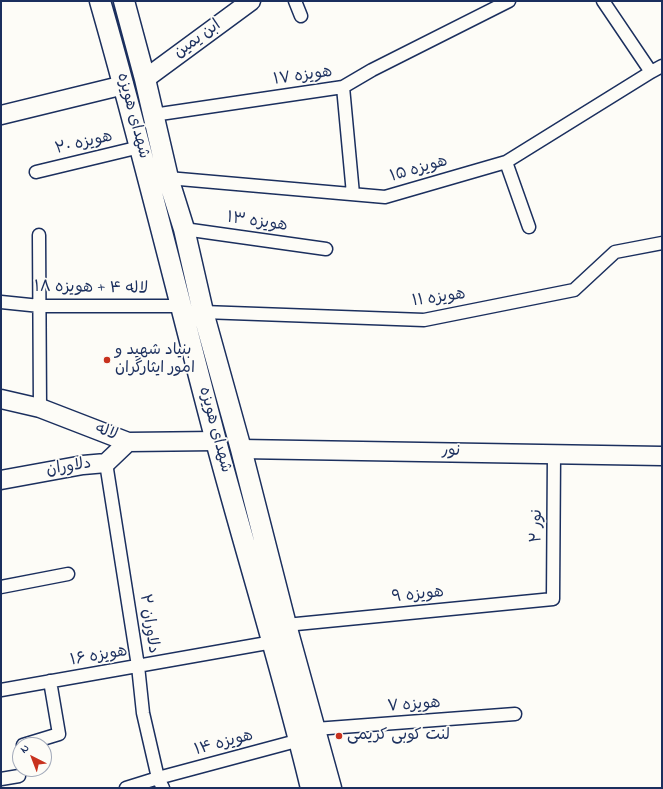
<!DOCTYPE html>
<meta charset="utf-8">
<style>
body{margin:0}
#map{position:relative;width:663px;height:789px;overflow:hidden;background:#fdfcf7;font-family:"Indie Flower",sans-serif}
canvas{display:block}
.frame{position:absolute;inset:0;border:2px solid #1b2f5e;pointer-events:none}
.north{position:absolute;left:12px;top:737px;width:40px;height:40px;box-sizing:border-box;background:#fdfcf7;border:1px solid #a3aaba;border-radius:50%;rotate:318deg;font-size:11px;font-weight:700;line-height:16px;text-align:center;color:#1b2f5e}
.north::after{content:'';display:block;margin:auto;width:14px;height:18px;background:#c8321e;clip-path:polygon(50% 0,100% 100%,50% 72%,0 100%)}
</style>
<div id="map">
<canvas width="663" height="789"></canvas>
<div class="frame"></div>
<div class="north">N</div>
</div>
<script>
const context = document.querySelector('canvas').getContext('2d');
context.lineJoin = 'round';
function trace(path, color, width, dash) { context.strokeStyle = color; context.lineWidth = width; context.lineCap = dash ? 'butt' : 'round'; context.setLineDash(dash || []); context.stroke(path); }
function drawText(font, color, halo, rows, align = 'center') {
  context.font = font + ' "Indie Flower","Playpen Sans Arabic",sans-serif'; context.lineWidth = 3.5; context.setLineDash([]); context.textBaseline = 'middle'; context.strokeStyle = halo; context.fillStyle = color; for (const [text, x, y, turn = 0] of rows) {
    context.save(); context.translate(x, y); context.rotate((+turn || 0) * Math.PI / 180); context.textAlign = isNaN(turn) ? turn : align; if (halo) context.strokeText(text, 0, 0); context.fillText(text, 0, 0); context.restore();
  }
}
const street = new Path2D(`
 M295 1 301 16
 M603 1 651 72
 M343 87 353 194
 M153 115 343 87 372 70 509 1
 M506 162 529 227
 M36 172 140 147
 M168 178 385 197 506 162 651 72 662 66
 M184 229 326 249
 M39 235 40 408
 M1 302 40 306H181
 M203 312 424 320 574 290 615 252 662 243
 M106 463 138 666 143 713 158 778 163 788
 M1 587 68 574
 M286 625 553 599 554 454
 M1 690 273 642
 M315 729 515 714
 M23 745 59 734 50 681
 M1 779 19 776
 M126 788 158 778 300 740`);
const secondary = new Path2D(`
 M145 79 251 1
 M1 115 124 85
 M1 399 40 408 128 442 216 441
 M241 449 662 456
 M1 480 83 465 106 463 128 442`);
const primary = new Path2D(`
 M100 1C142 147 177 294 216 441 247 557 283 671 311 788
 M124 1 145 79 168 178 184 229 203 312 241 449 286 625 331 788`);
const markers = [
 [107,360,4,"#c8321e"],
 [339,736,4,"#c8321e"]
];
const streetNames = [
 ["ابن یمین",198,40,-36],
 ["هویزه ۱۷",303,77,-8],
 ["شهدای هویزه",132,116,75],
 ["هویزه ۲۰",84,144,-13],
 ["هویزه ۱۵",419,170,-16],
 ["هویزه ۱۳",257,223,8],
 ["لاله ۴ + هویزه ۱۸",91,289,1],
 ["هویزه ۱۱",439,299,-8],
 ["شهدای هویزه",214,430,75],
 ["لاله",106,433,21],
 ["نور",451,452,1],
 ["دلاوران",69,468,-9],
 ["نور ۲",538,526,-89],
 ["هویزه ۹",418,596,-6],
 ["دلاوران ۲",148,624,81],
 ["هویزه ۱۶",99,657,-10],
 ["هویزه ۷",414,706,-4],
 ["هویزه ۱۴",224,744,-15]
];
const poiNames = [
 ["بنیاد شهید و",115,351],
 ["امور ایثارگران",115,369],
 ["لنت کوبی کریمی",347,736]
];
trace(street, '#1b2f5e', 15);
trace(secondary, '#1b2f5e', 21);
trace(primary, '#1b2f5e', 23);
trace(street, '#fdfcf7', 12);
trace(secondary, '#fdfcf7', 18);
trace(primary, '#fdfcf7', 20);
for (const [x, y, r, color] of markers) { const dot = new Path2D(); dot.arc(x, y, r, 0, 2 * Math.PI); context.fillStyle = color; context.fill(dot); trace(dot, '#fdfcf7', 1.5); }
drawText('16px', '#1b2f5e', '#fdfcf7', streetNames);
drawText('16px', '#1b2f5e', '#fdfcf7', poiNames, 'left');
</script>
